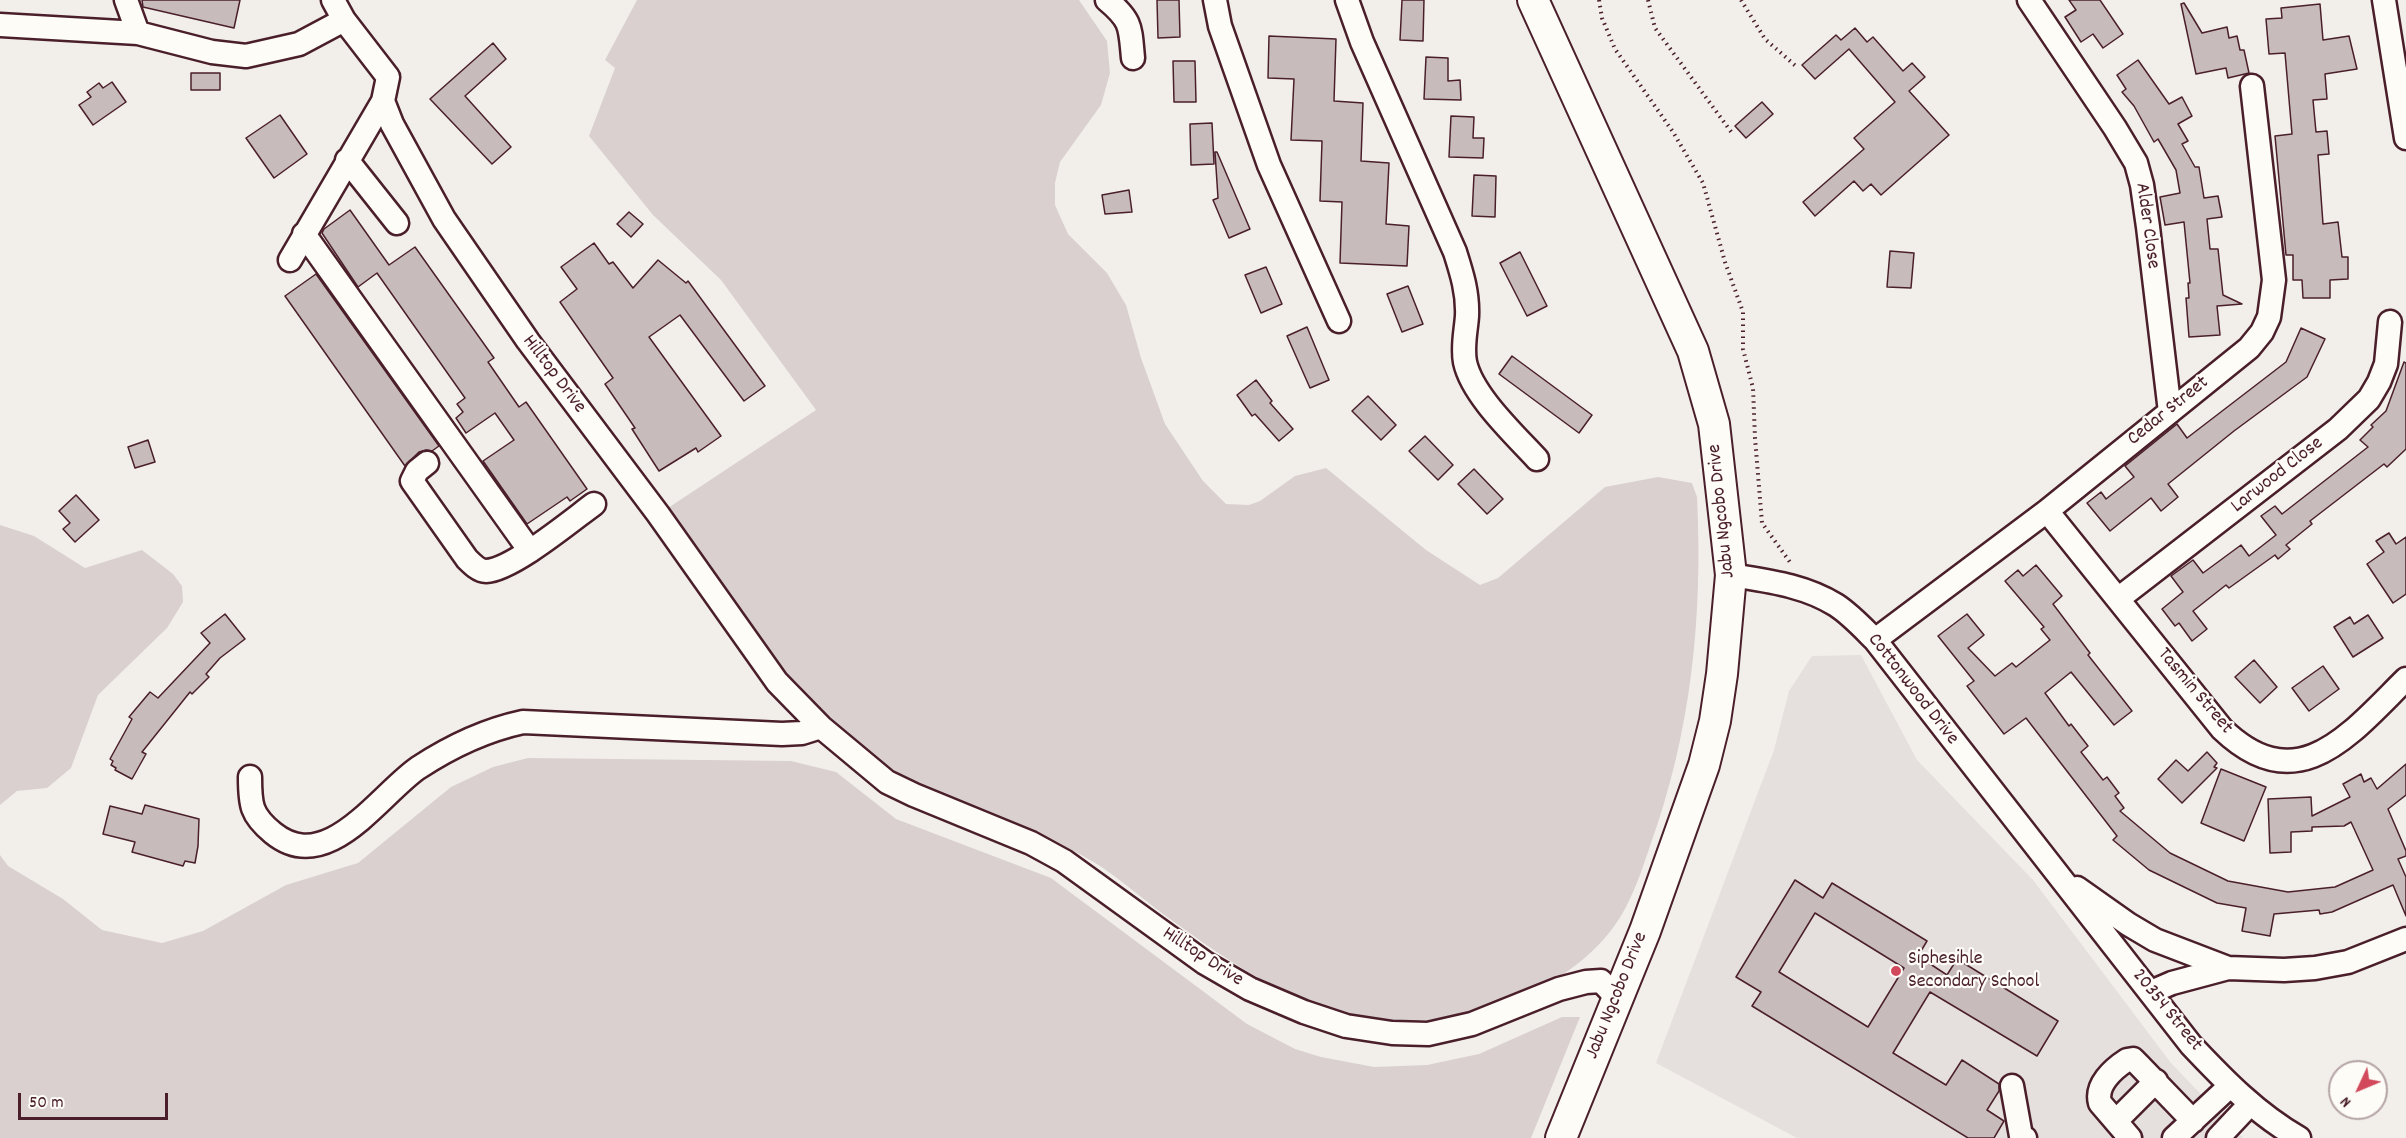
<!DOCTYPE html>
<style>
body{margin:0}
#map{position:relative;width:2406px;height:1138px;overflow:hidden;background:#f2efeb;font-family:Dekko,sans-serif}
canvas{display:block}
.north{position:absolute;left:2328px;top:1060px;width:60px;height:60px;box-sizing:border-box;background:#fdfcf7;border:2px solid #b5a4a5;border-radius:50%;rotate:226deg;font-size:16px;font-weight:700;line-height:24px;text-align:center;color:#4a1f2b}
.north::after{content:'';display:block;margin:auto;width:21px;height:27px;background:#d1495b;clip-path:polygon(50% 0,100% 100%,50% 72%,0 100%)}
.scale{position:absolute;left:18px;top:1093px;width:150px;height:27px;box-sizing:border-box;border:3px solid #4a1f2b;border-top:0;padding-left:8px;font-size:18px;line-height:21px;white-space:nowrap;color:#4a1f2b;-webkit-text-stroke:4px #fdfcf7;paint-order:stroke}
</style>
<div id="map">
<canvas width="2406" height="1138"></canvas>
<div class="north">N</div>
<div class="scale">50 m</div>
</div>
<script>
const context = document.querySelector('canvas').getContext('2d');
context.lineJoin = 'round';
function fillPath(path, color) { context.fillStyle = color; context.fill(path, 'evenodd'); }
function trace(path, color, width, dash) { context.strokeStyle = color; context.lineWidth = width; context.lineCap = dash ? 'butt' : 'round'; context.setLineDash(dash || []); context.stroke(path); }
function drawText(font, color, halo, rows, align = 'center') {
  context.font = font + ' Dekko,sans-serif'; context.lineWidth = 4.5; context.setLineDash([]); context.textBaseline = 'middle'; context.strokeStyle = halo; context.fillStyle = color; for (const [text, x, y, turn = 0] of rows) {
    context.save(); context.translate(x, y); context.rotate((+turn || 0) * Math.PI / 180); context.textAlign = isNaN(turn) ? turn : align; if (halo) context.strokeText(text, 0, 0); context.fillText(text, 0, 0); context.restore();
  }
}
const built = new Path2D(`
 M1861 655 1917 760 2033 880 2171 1063 2243 1138H1797L1656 1063 1774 750 1789 691 1812 656Z`);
const green = new Path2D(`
 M637 0H1079L1107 41 1110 73 1101 105 1060 162 1055 183V205L1068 234 1107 273 1126 305 1141 358 1165 424 1203 481 1226 504 1249 505 1260 501 1295 476 1326 468 1426 550 1480 585 1498 578 1605 487 1658 477 1692 483 1697 497C1703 617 1691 733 1650 846 1640 876 1629 909 1609 933 1579 971 1526 1000 1480 1011 1426 1025 1374 1025 1321 1007 1264 988 1203 943 1155 908 1136 893 1117 877 1097 864 1060 842 1022 824 981 808 953 797 925 788 899 773 862 752 829 723 800 692 783 675 771 653 757 633 727 592 698 550 668 508L816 410 721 280 653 215 589 136 615 68 605 60Z
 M0 525 34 536 85 568 142 550 173 574 182 586 183 602 167 628 98 695 71 768 47 788 17 791 0 805Z
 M528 758 791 761 836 772 896 819 1051 878 1247 1024 1295 1049 1321 1057 1374 1067 1427 1065 1479 1054 1562 1017H1580L1531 1138H0V855L8 866 63 899 102 930 162 943 203 931 286 885 358 863 451 787 493 767Z`);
const building = new Path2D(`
 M142 0H240L234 28 143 7Z
 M1157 0H1179L1180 37 1158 38Z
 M1402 0H1424L1423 41 1400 40Z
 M2069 0H2100L2123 34 2103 48 2093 34 2081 42 2065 17 2076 10Z
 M2184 3 2202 33 2227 27 2229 38 2237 36 2240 50H2244L2249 73 2228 78 2226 68 2196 74 2181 4Z
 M2320 4 2323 40 2349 36 2357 69 2325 74 2327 99 2313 100 2316 132 2327 131 2329 154 2318 155 2323 224 2338 222 2342 257H2348V279L2330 280V298H2303L2302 280H2293V255H2286L2275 136 2292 134 2285 53 2269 54 2266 19 2282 18 2281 8Z
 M1855 28 1867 42 1873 37 1903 71 1912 63 1925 77 1909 91 1949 135 1881 195 1871 184 1863 191 1854 181 1815 216 1803 202 1864 149 1854 138 1895 102 1849 49 1815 79 1802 65 1836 35 1841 40Z
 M1269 36 1336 39 1334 101 1363 103 1361 161 1389 163 1386 224 1409 226 1407 266 1340 263 1342 202 1320 201 1322 141 1291 140 1294 79 1268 78Z
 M493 43 506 59 465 96 511 147 492 164 430 99Z
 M1426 57 1448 58V81L1460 80 1461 100 1424 99Z
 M2138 60 2169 104 2182 97 2192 116 2178 124 2188 141 2182 144 2195 167H2199L2204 198 2218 196 2222 217 2207 219 2210 249H2218L2223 295 2242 304 2217 306 2220 335 2189 337 2186 298H2189L2188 283H2190L2184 222 2165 225 2160 197 2180 193 2176 170 2158 139 2154 142 2134 106 2122 92 2126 89 2117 75Z
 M1173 61H1195L1196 102H1174Z
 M191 73H220V90H191Z
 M112 82 126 102 93 125 79 105 91 97 87 92 99 83 103 88Z
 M1762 102 1773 114 1746 138 1735 126Z
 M280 115 307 154 274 178 246 138Z
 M1451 116 1474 117 1473 138H1484L1483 158 1449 157Z
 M1212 123 1214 164 1191 165 1190 124Z
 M1215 152H1217L1250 229 1229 238 1213 200 1218 198Z
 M1474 175 1496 176 1495 217 1472 216Z
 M1129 190 1132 212 1105 214 1102 195Z
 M350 210 389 265 415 247 494 358 488 362 519 407 526 402 587 489 570 501 567 497 527 524 483 461 514 440 495 413 466 433 456 418 463 412 457 404 465 398 377 273 358 287 322 233 324 229Z
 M629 212 643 224 631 237 617 224Z
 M594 243 609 264 613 262 633 288 658 260 686 283 688 281 765 386 744 401 680 315 649 337 721 436 698 452 696 448 659 471 632 429 635 428 605 384 613 378 560 302 577 289 561 267Z
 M1890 251 1914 253 1911 288 1887 287Z
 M1520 252 1547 306 1527 316 1500 263Z
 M1266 267 1282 304 1261 313 1245 275Z
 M316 274 439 446 432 451 426 450 419 452 405 466 285 296Z
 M1408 286 1423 324 1402 332 1387 294Z
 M1307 327 1329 380 1310 388 1287 336Z
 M2301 328 2325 339 2307 377 2234 431 2168 484 2178 497 2161 511 2151 498 2110 531 2087 503 2101 492 2106 499 2134 477 2125 466 2177 424 2187 438 2286 362Z
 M1512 356 1592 415 1579 433 1499 374Z
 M2404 362 2406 363V449L2387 467 2384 464 2310 521 2312 524 2286 545 2290 549 2278 559 2275 555 2229 588 2226 585 2193 611 2207 629 2192 641 2179 623 2175 626 2162 609 2183 592 2171 576 2193 560 2203 573 2241 545 2249 556 2276 535 2261 516 2275 506 2282 514 2368 447 2360 440 2373 427 2371 425 2386 411Z
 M1256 380 1272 401 1270 403 1293 429 1279 441 1255 414 1252 416 1237 395Z
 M1368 396 1396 425 1381 440 1352 411Z
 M1425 436 1453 465 1438 480 1409 451Z
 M148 440 155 462 135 468 128 447Z
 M1474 469 1503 499 1487 514 1458 484Z
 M76 495 99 520 75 542 63 529 70 523 59 511Z
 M2389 533 2396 544 2406 537V594L2393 603 2367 564 2384 552 2376 541Z
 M2036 565 2062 596 2053 604 2090 653 2088 655 2132 711 2114 725 2071 672 2045 693 2069 726 2071 724 2088 746 2081 752 2103 780 2107 777 2119 793 2115 796 2124 808 2120 811 2170 853 2228 881 2288 892 2335 887 2373 870 2351 822 2344 826 2312 827V831L2291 832V852L2270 853 2268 799 2311 797 2312 816 2350 797 2343 784 2361 774 2364 782 2371 778 2377 789 2406 764V795L2388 809 2406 851V856L2398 859 2406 877V916L2393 885 2332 912 2320 914 2319 910 2274 914 2270 936 2242 931 2246 908 2217 903 2149 870 2113 840 2117 836 2026 718 2004 734 1967 686 1974 681 1938 636 1967 614 1984 635 1968 648 1995 676 2012 663 2016 667 2050 640 2041 629 2044 627 2005 581 2018 570 2023 576Z
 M225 614 245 639 220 658 206 674 209 677 192 694 190 692 142 752 146 754 132 779 115 770 116 768 111 765 113 761 110 759 132 719 129 717 150 692 158 698 210 643 201 633Z
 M2368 615 2383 638 2353 657 2334 627 2350 617 2354 624Z
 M2254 660 2277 687 2260 703 2235 677Z
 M2323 666 2339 689 2309 711 2292 688Z
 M2207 752 2217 763 2214 767 2217 768 2182 803 2158 779 2176 760 2188 771Z
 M2221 769 2266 787 2244 841 2201 823Z
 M145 805 199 819 198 846 195 863 185 861 183 866 132 852 135 842 103 834 110 806 142 814Z
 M1795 880 1823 898 1832 883 1927 941 1918 956 1947 975 1957 959 2058 1021 2037 1056 1930 992 1893 1053 1946 1085 1962 1060 1999 1084V1091L1987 1110 2004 1121 1994 1138H1968L1752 1006 1761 992 1736 977ZM1815 913 1904 968 1868 1027 1779 972Z`);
const path = new Path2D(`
 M1599 0 1602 18 1615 49 1673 132 1703 183 1725 262 1743 312V349L1753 388 1755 438 1762 523 1792 565
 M1648 0 1655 28 1732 133
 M1741 0 1765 39 1798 68`);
const minor = new Path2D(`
 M126 0 138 33
 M333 0 344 20 388 77 383 101 392 124 444 219 528 341 658 514 777 682 821 727 887 782 914 795 1031 843 1064 861 1205 963 1250 989 1304 1012 1346 1026 1392 1033 1428 1034 1472 1024 1559 989 1586 982 1601 981 1618 999
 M1107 0C1132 21 1130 27 1133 58
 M1215 0 1220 26 1269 165 1339 321
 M1347 0 1362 42 1455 252C1462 274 1468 293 1467 316 1466 331 1462 346 1465 362 1472 395 1514 434 1537 459
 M2029 0 2115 128 2136 163 2142 185 2148 227 2170 412
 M2384 0 2406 138
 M0 25 138 33 212 52 246 56 299 44 344 20
 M347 160 397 223
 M304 234 530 551
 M290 260 383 101
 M427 463 417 471 412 481 467 559C472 564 479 571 486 571 512 570 572 520 594 504
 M2047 511 2222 729C2298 802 2350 734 2406 679
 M1731 575C1767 581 1804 585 1836 605 1850 614 1862 627 1875 640L2191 1045C2224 1080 2257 1114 2299 1138
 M2118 599 2338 429 2369 399 2379 382 2386 364 2390 322
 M1875 640 2047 511 2249 348 2262 332 2269 317 2274 280 2252 86
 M250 777C250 805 251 815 273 833 327 877 379 795 418 768 450 747 486 730 523 722L782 734 802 733 821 727
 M2077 888 2128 924 2155 940 2228 968
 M2151 992 2172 983 2228 968 2284 970 2315 968 2348 962 2406 939
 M2012 1086 2021 1136 2025 1138
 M2116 1121 2156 1081
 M2130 1138 2100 1103C2095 1085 2113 1069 2127 1060L2133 1059 2139 1065 2193 1121
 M2174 1138 2230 1086
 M2218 1138 2250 1104`);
const major = new Path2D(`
 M1533 0 1693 351 1714 424 1731 575 1722 674 1715 721 1704 765 1645 931 1561 1138`);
const markers = [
 [1896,971,6,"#d1495b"]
];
const streetNames = [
 ["Alder Close",2146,226,82],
 ["Hilltop Drive",553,375,53],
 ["Cedar Street",2169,412,-39],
 ["Larwood Close",2278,476,-38],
 ["Jabu Ngcobo Drive",1723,511,-96],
 ["Cottonwood Drive",1912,690,52],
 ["Tasmin Street",2194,692,50],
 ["Hilltop Drive",1202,958,33],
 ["Jabu Ngcobo Drive",1618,996,-68],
 ["20354 Street",2166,1011,51]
];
const poiNames = [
 ["Siphesihle",1908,960],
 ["Secondary School",1908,983]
];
fillPath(built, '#e5dfdd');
fillPath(green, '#d9d0cf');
fillPath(building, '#c8bbbb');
trace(building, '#4a1f2b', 1.5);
trace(minor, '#4a1f2b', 27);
trace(major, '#4a1f2b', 34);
trace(path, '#4a1f2b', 4, [1.5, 4.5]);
trace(minor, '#fdfcf7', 22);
trace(major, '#fdfcf7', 30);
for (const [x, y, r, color] of markers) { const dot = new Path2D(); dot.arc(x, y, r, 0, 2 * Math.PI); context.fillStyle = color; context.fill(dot); trace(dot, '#fdfcf7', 2); }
drawText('20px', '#4a1f2b', '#fdfcf7', streetNames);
drawText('20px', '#4a1f2b', '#fdfcf7', poiNames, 'left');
</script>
